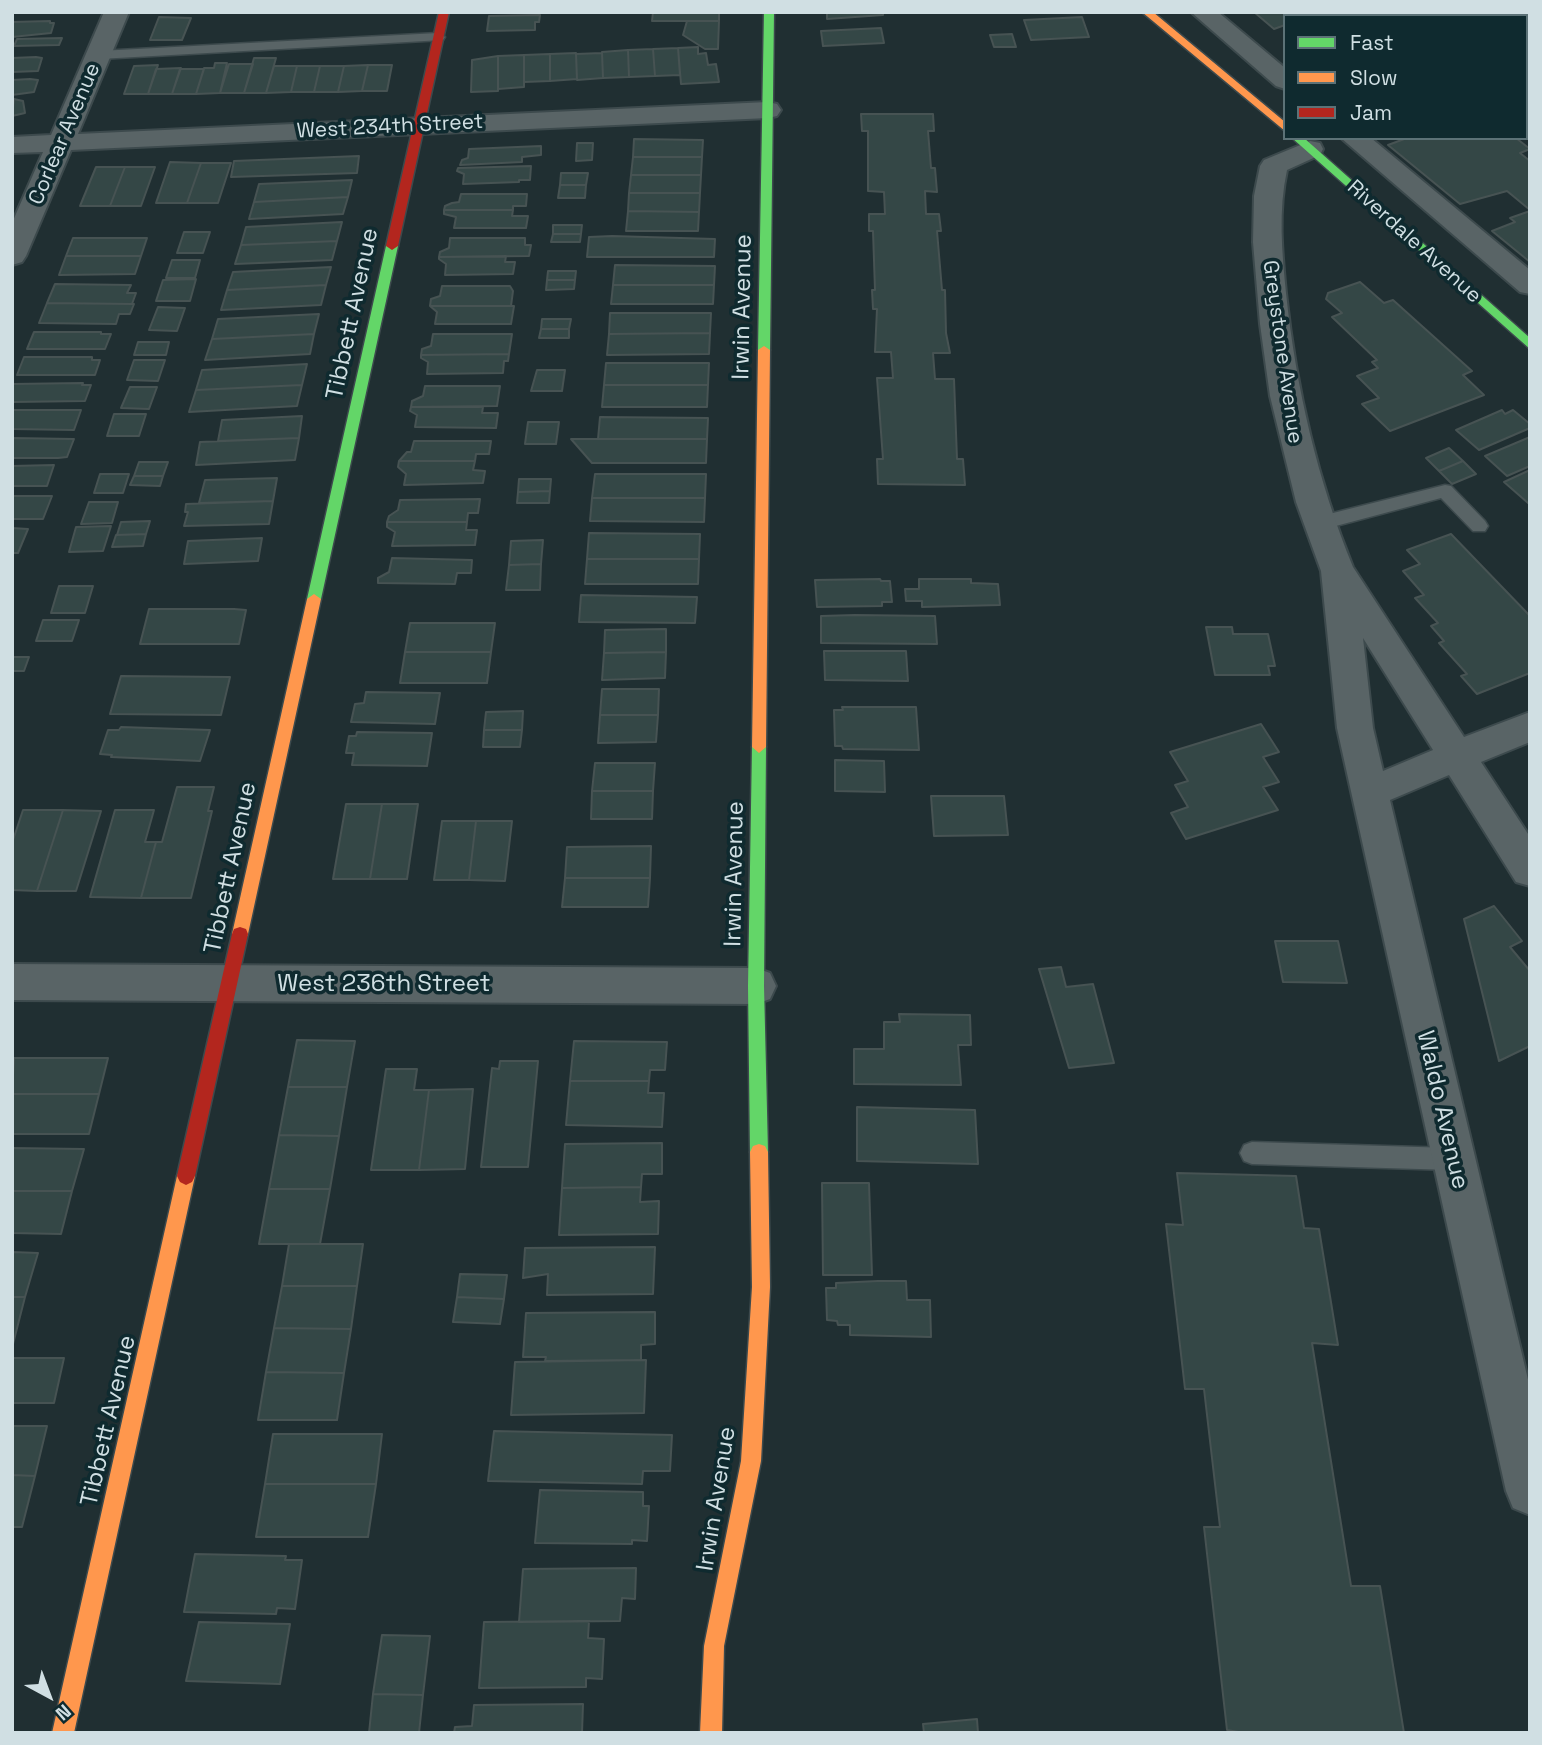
<!DOCTYPE html>
<style>
body{margin:0}
#map{position:relative;width:1542px;height:1745px;overflow:hidden;background:#202f32;font-family:"Space Grotesk",sans-serif}
canvas{display:block}
.frame{position:absolute;inset:0;border:14px solid #d0dfe3;pointer-events:none}
.legend{position:absolute;left:1283px;top:14px;width:245px;height:126px;box-sizing:border-box;background:#0f2a2f;border:2px solid #5c7277;margin:0;padding:9px 12px;list-style:none;font-size:21px;color:#d0dfe3}
.legend li{display:flex;align-items:center;gap:14px;height:35px}
.legend b{width:35px;border:2px solid #5c7277}
.north{position:absolute;left:14px;top:1661px;width:70px;height:70px;-webkit-text-stroke:5px #0f2a2f;paint-order:stroke;rotate:139deg;font-size:19px;font-weight:700;line-height:28px;text-align:center;color:#d0dfe3}
.north::after{content:'';display:block;margin:auto;width:24px;height:32px;background:#d0dfe3;clip-path:polygon(50% 0,100% 100%,50% 72%,0 100%)}
</style>
<div id="map">
<canvas width="1542" height="1745"></canvas>
<div class="frame"></div>
<ul class="legend">
<li><b style="height:9px;background:#63d668"></b>Fast</li>
<li><b style="height:9px;background:#ff974d"></b>Slow</li>
<li><b style="height:9px;background:#b3261e"></b>Jam</li>
</ul>
<div class="north">N</div>
</div>
<script>
const context = document.querySelector('canvas').getContext('2d');
context.lineJoin = 'round';
function fillPath(path, color) { context.fillStyle = color; context.fill(path, 'evenodd'); }
function trace(path, color, width, dash) { context.strokeStyle = color; context.lineWidth = width; context.lineCap = dash ? 'butt' : 'round'; context.setLineDash(dash || []); context.stroke(path); }
function drawText(font, color, halo, rows, align = 'center') {
  context.font = font + ' "Space Grotesk",sans-serif'; context.lineWidth = 7; context.setLineDash([]); context.textBaseline = 'middle'; context.strokeStyle = halo; context.fillStyle = color; for (const [text, x, y, turn = 0] of rows) {
    context.save(); context.translate(x, y); context.rotate((+turn || 0) * Math.PI / 180); context.textAlign = isNaN(turn) ? turn : align; if (halo) context.strokeText(text, 0, 0); context.fillText(text, 0, 0); context.restore();
  }
}
const building = new Path2D(`
 M653 12H719V21H652Z
 M827 12H883V15L827 19Z
 M1254 12H1322L1323 13 1285 16V25L1274 29Z
 M540 15 539 22H535V30L487 31 489 16Z
 M159 17 191 18 182 40H150Z
 M1082 17 1089 37 1031 40 1024 20Z
 M50 21V23H54L51 33 12 37V22Z
 M687 21H719L718 49H705L683 35Z
 M881 28 884 43 823 46 821 31Z
 M1012 34 1016 47H994L990 35Z
 M62 38 59 45 14 46 17 39Z
 M698 47V54L706 53 708 65 716 64 719 82 681 84 678 48Z
 M678 48 680 75 655 76 653 49Z
 M653 49 655 76 629 77 628 50Z
 M628 50 629 77 603 78 602 52Z
 M576 53 577 79 550 81V54Z
 M602 53 603 78 577 80 576 54Z
 M550 54V81L524 82V55Z
 M524 55V87L498 89V56Z
 M498 56V91L471 92 472 60Z
 M12 58 36 57 42 58 38 71 12 72Z
 M254 58H276L266 93H244Z
 M215 63H227L220 93 196 94 204 68H214Z
 M229 64H253L244 93H220Z
 M158 65 148 94H124L134 66Z
 M368 65 362 91 338 92 344 66Z
 M368 65H392L387 91H362Z
 M274 66H297L291 92 266 93Z
 M297 66H320L314 92H291Z
 M320 66H344L338 92H314Z
 M181 68 172 94H148L156 69Z
 M180 69H204L196 94H172Z
 M12 80 30 79 38 80 34 92 12 95Z
 M14 99 23 101 25 113 12 116Z
 M861 114H933L934 131H928L931 168H935L937 192 925 191 926 214H939L941 231H937L942 290H945L946 333 950 353H933L935 379H954L957 459H963L965 485 878 484 877 459H883L877 378H893L891 352H875L877 309H873L872 290H875L873 231H869V214H885L884 192 868 191V131H862Z
 M1407 138H1516L1530 149 1520 153 1530 161V210L1507 191 1460 204 1388 145Z
 M634 139 703 140 702 157H633Z
 M577 143H593L592 160 576 161Z
 M541 146V155L522 157V162L460 165 462 160 468 158 469 149Z
 M359 156 357 173 231 177 234 161Z
 M633 157H702L701 175H631Z
 M170 162 201 163 187 203H156Z
 M201 163H231L218 203H187Z
 M531 166 530 180H519V182L463 184 464 174 457 171 458 168Z
 M96 167H125L110 206H80Z
 M125 167H155L141 206H110Z
 M561 173H588L586 185H560Z
 M631 175H701L700 193H629Z
 M352 180 348 197 254 202 259 184Z
 M560 185H586L585 198H558Z
 M629 193H700L699 212 628 211Z
 M461 194H527L526 206H513V210H444L445 206 452 203 459 202Z
 M348 197 343 214 249 219 254 202Z
 M444 210H513L512 216H528L526 228H454L456 217 444 214Z
 M628 211 699 212 698 231H626Z
 M1530 211V262L1492 231 1515 222 1510 218Z
 M342 222 337 241 241 245 246 227Z
 M553 225H582L581 234H553Z
 M184 232H210L203 253H177Z
 M553 234H581L580 242H551Z
 M612 236 715 239 714 257H587L589 237Z
 M73 238H147L141 256H66Z
 M450 238H525V245H531L529 256 439 257 440 252 449 248Z
 M337 241 332 260 235 264 241 245Z
 M66 256H141L135 274 59 275Z
 M506 256 505 262H515L513 274 445 275 446 264 439 259V257Z
 M172 260H200L195 278H166Z
 M615 265 715 266 714 285H613Z
 M331 267 326 285 227 290 233 272Z
 M548 271H576L575 280H547Z
 M196 279 190 301H156L163 280Z
 M547 280H575L574 289 546 290Z
 M1360 282 1384 303 1393 300 1472 371 1463 375 1484 395 1390 431 1362 404 1379 398 1357 376 1378 368 1372 362 1377 360 1332 317 1342 313 1326 299 1328 293Z
 M55 284 131 285 127 293H136L132 304 47 303Z
 M326 285 321 305 221 310 227 290Z
 M613 285H714L713 304H611Z
 M442 286H510L513 291 511 306H430L431 299 440 296Z
 M47 303 132 304H134L130 314H119L116 324 39 323Z
 M430 306H514L511 324H435L437 312Z
 M158 307 185 308 177 331 149 330Z
 M610 313H711L710 333 609 334Z
 M319 314 314 334 212 339 218 319Z
 M542 319H571L569 329H541Z
 M541 329H569V338H539Z
 M34 332H101V334H111L105 349H27Z
 M710 333 709 354 607 355 609 334Z
 M314 334 310 354 205 360 212 339Z
 M433 334H512L509 354 421 355 422 349 431 346Z
 M138 342H169L166 355H134Z
 M509 354 508 361H504L503 373 427 374 428 362 421 358V355Z
 M24 357H92V360H100L95 375H17Z
 M134 360H165L158 381 127 380Z
 M606 363H709L708 385H604Z
 M307 364 302 385 196 390 202 370Z
 M537 370H565L562 391H531Z
 M83 383 82 385H91L85 401 12 402V384Z
 M302 385 297 406 189 412 196 390Z
 M604 385H708L707 407H602Z
 M425 386H500L497 406 411 407 412 401 423 396Z
 M130 387H157L149 409 121 408Z
 M411 407H483L482 413H498L496 428 415 427 417 415 410 411Z
 M12 410H81L74 430 12 429Z
 M1502 410 1505 414 1513 410 1530 424V428L1479 450 1456 430Z
 M114 414H146L139 436H107Z
 M302 416 299 438 218 441 222 420Z
 M600 417 708 418 707 439H598Z
 M528 422H559L556 444H525Z
 M1530 437V466L1507 476 1485 456Z
 M12 438 74 439 67 457 58 458H12Z
 M299 438 295 460 196 465 200 442Z
 M571 439H707L706 463H592Z
 M414 441H491L489 454H476L475 461H399L407 452H411Z
 M1449 448 1463 461 1439 471 1426 458Z
 M399 461H475L473 470 485 471 483 483 404 485 406 474 398 467Z
 M1463 461 1476 474 1452 484 1439 471Z
 M139 462H168L163 476H134Z
 M54 465 47 486H12V466Z
 M1530 470V502L1528 503 1504 482Z
 M100 474H129L123 493H94Z
 M595 474H706L705 498H592Z
 M134 476H163L160 486 130 485Z
 M277 478 273 501 199 503 205 480Z
 M519 479H551L550 491 518 492Z
 M550 491 549 503H517L518 492Z
 M12 496H52L43 519H12Z
 M592 498H705L704 522 590 521Z
 M480 499 478 513H468L467 522H387L389 516 398 510 400 500Z
 M273 501 269 524 184 526 188 512H185L186 504Z
 M89 502H118L112 523 81 524Z
 M150 521 146 534 117 535 121 522Z
 M387 522H467L466 530H477L475 545 392 546 395 532 387 527Z
 M111 526 103 551 69 552 76 527Z
 M12 528 28 529 18 553H12Z
 M589 533 700 534 699 559H587Z
 M146 534 143 546 112 547 116 535Z
 M1451 534 1530 616V673L1477 694 1461 676 1467 674 1439 643 1444 641 1431 626 1438 623 1415 598 1424 595 1403 571 1420 564 1407 550Z
 M262 538 258 561 184 564 188 541Z
 M543 540 541 564 509 565 511 541Z
 M392 558 472 560 471 573H457L455 584 378 583V578L389 572Z
 M587 559H699L698 584H585Z
 M541 564 540 590H506L509 565Z
 M880 579 881 581H890L892 602H882V606L817 607 815 580Z
 M919 579H971V583L998 584 1000 605 922 607V601H906L905 589H919Z
 M59 586H93L85 613H51Z
 M581 595 697 597 695 623 579 622Z
 M149 609H234L246 610 239 644H140Z
 M855 615 935 616 937 644 821 643V616Z
 M43 620H79L72 641H36Z
 M410 623H495L491 652H405Z
 M1206 627H1232L1233 634H1268L1275 666H1268L1270 675H1215Z
 M666 629V652L604 653 605 630Z
 M824 651H906L908 681 825 680Z
 M405 652H491L487 683H400Z
 M666 652 665 678 602 680 604 653Z
 M12 657H29L24 671H12Z
 M121 676 230 677 221 715 110 714Z
 M602 689H659L658 715H600Z
 M366 692 440 693 435 724 351 722 355 704 364 703Z
 M842 707H916L919 750 843 749 842 746H835L834 710H843Z
 M523 711 522 730H484L486 712Z
 M600 715H658L656 742 598 743Z
 M1261 724 1279 752 1263 757 1279 782 1263 787 1278 810 1186 839 1171 813 1188 807 1175 785 1188 781 1170 752Z
 M121 727 210 730 200 761 111 757 112 755 100 754 108 730H119Z
 M484 730H522L520 747H483Z
 M357 732 432 733 427 766 352 765 354 753H346L349 736H356Z
 M835 760 884 761 885 792 835 791Z
 M595 763H655L653 791H592Z
 M177 787H214L208 811H212L191 898H141L156 842H162Z
 M592 791H653L652 819H591Z
 M931 796H1004L1008 835 934 836Z
 M346 804H382L370 879H333Z
 M382 804H418L407 879H370Z
 M23 810H63L37 891 12 890V843Z
 M63 810 101 811 76 891H37Z
 M115 810H154L145 842H156L141 898 90 897Z
 M442 821H476L469 880H434Z
 M476 821H512L505 881 469 880Z
 M651 846 650 878H565L567 847Z
 M565 878H650L648 907H562Z
 M1494 906 1522 941 1510 947 1530 971V1046L1499 1061 1464 919Z
 M1275 941H1338L1347 983 1283 982Z
 M1061 967 1066 987 1093 984 1114 1063 1069 1068 1039 969Z
 M899 1014 970 1015 971 1045H958L961 1085 854 1084V1049H884V1022H900Z
 M297 1040 355 1041 347 1087H288Z
 M574 1041 667 1042 665 1070H650L649 1081H570Z
 M14 1058H108L99 1094H12Z
 M500 1061H538L528 1167H481L492 1068 499 1069Z
 M386 1069H417L414 1090H429L419 1170H371Z
 M570 1081H649L648 1093H664L662 1127 566 1125Z
 M288 1087H347L339 1136 279 1135Z
 M473 1089 465 1169 419 1170 429 1090Z
 M12 1094H99L89 1134H12Z
 M857 1107 975 1110 978 1164 857 1161Z
 M279 1135 339 1136 330 1189H269Z
 M662 1143V1174H642L641 1187 562 1188 565 1144Z
 M12 1148 84 1149 72 1191H12Z
 M1177 1173 1296 1176 1304 1228 1319 1229 1338 1345 1312 1343 1351 1586H1380L1404 1733H1244L1227 1730 1204 1527H1220L1204 1389H1185L1166 1224 1183 1225Z
 M822 1183H869L872 1275H823Z
 M641 1187 640 1202 659 1201 658 1234 559 1235 562 1188Z
 M269 1189H330L320 1244H259Z
 M12 1191H72L61 1234 12 1233Z
 M289 1244H363L357 1286H282Z
 M655 1247 653 1294 547 1295 548 1274 523 1278 525 1248Z
 M12 1252 38 1253 25 1297H12Z
 M460 1274 507 1275 504 1299 457 1297Z
 M878 1281H906L907 1300H930L931 1337 850 1335V1325H838L837 1321 827 1320 826 1288H836V1283Z
 M282 1286H357L351 1329 274 1328Z
 M12 1297H25L13 1344H12Z
 M457 1297 504 1299 500 1324 453 1322Z
 M655 1312V1344L641 1345V1360L545 1361 546 1357H523L526 1313Z
 M274 1328 351 1329 344 1373 266 1372Z
 M12 1358H64L54 1403H12Z
 M646 1360 644 1413 511 1415 515 1362Z
 M266 1372 344 1373 337 1420H258Z
 M12 1426H47L35 1476 12 1475Z
 M494 1431 672 1435 670 1471H643L642 1484 488 1481Z
 M273 1434H382L376 1484H265Z
 M12 1475 35 1476 22 1527H12Z
 M265 1484H376L368 1537H256Z
 M540 1490 643 1492V1506H649L647 1541 632 1540V1544L535 1543Z
 M195 1554 286 1556 285 1560H302L295 1609 277 1608 276 1614 184 1612Z
 M636 1568 635 1599 622 1598 620 1621 519 1622 523 1569Z
 M589 1621 588 1638 604 1639 602 1679 586 1678V1687L479 1688 484 1622Z
 M199 1622 290 1624 280 1684 186 1681Z
 M382 1635 430 1636 423 1695 373 1694Z
 M373 1694 423 1695 419 1733H369Z
 M583 1704 582 1733H454L455 1727 472 1726 474 1705Z
 M977 1719 978 1733H924L923 1724Z`);
const lane = new Path2D(`
 M438 33 445 37 443 40 99 59 92 55 99 51Z
 M1445 485 1451 486 1485 521 1488 526 1485 531H1473L1441 498 1317 531 1311 529 1308 524 1311 519 1317 517Z
 M1252 1142 1452 1148 1460 1151 1464 1159 1460 1167 1452 1170 1252 1164 1244 1161 1240 1153 1244 1145Z`);
const street = new Path2D(`
 M104 12H129L78 134 768 102 777 104 781 110 777 116 768 118 71 150 26 256 22 262 12 265V223L43 152 12 153V137L51 135Z
 M1191 12H1218L1285 68V89L1276 86Z
 M1489 12H1516L1518 16H1491Z
 M1341 138H1371L1530 270V294L1520 292Z
 M1310 141 1320 143 1323 149 1320 155 1287 170C1278 211 1282 252 1286 293 1296 388 1317 479 1353 567L1464 737 1530 712V742L1481 762 1530 837V886L1516 882 1449 775 1390 800 1530 1388V1515L1513 1508 1506 1491 1337 728 1321 571 1296 502 1270 396 1260 324 1253 242 1254 196 1260 166 1264 160ZM1363 638 1433 750 1383 771 1373 728Z
 M12 964 756 968 770 973 776 986 770 999 756 1004 12 1000Z`);
const fast = new Path2D(`
 M764 12H774L770 350 764 354 758 350Z
 M1292 138H1304L1530 338V349Z
 M392 242 398 246 321 599 314 604 307 599 386 246Z
 M759 741 766 747 764 986 768 1152 765 1158 759 1160 753 1158 750 1152 748 986 752 747Z`);
const slow = new Path2D(`
 M1142 12H1153L1285 122V131Z
 M764 346 770 350 766 747 759 753 752 747 758 350Z
 M314 594 321 599 248 934 246 939 240 941 234 939 232 934 307 599Z
 M759 1144 765 1146 768 1152 770 1287 761 1461 724 1646 722 1733H700L704 1646 741 1461 752 1287 750 1152 753 1146Z
 M186 1167 192 1170 195 1176 74 1733H52L177 1176 180 1170Z`);
const jam = new Path2D(`
 M439 12H449L398 246 392 250 386 246Z
 M240 927 246 929 248 934 195 1176 192 1182 186 1185 180 1182 177 1176 232 934 234 929Z`);
const farStreetnames = [
 ["West 234th Street",390,127,-3],
 ["Corlear Avenue",65,134,-67],
 ["Riverdale Avenue",1414,242,42],
 ["Greystone Avenue",1282,352,82]
];
const streetNames = [
 ["Irwin Avenue",743,307,-89],
 ["Tibbett Avenue",353,314,-78],
 ["Tibbett Avenue",231,868,-78],
 ["Irwin Avenue",735,874,-89],
 ["West 236th Street",384,984],
 ["Waldo Avenue",1442,1110,77],
 ["Tibbett Avenue",109,1421,-77],
 ["Irwin Avenue",717,1499,-81]
];
fillPath(building, '#344746');
trace(building, '#475353', 2);
trace(lane, '#3d4a4d', 3);
trace(street, '#3d4a4d', 4);
trace(fast, '#3d4a4d', 3);
trace(slow, '#3d4a4d', 3);
trace(jam, '#3d4a4d', 3);
fillPath(lane, '#596466');
fillPath(street, '#596466');
fillPath(fast, '#63d668');
fillPath(slow, '#ff974d');
fillPath(jam, '#b3261e');
drawText('21px', '#d0dfe3', '#0f2a2f', farStreetnames);
drawText('24px', '#d0dfe3', '#0f2a2f', streetNames);
</script>
